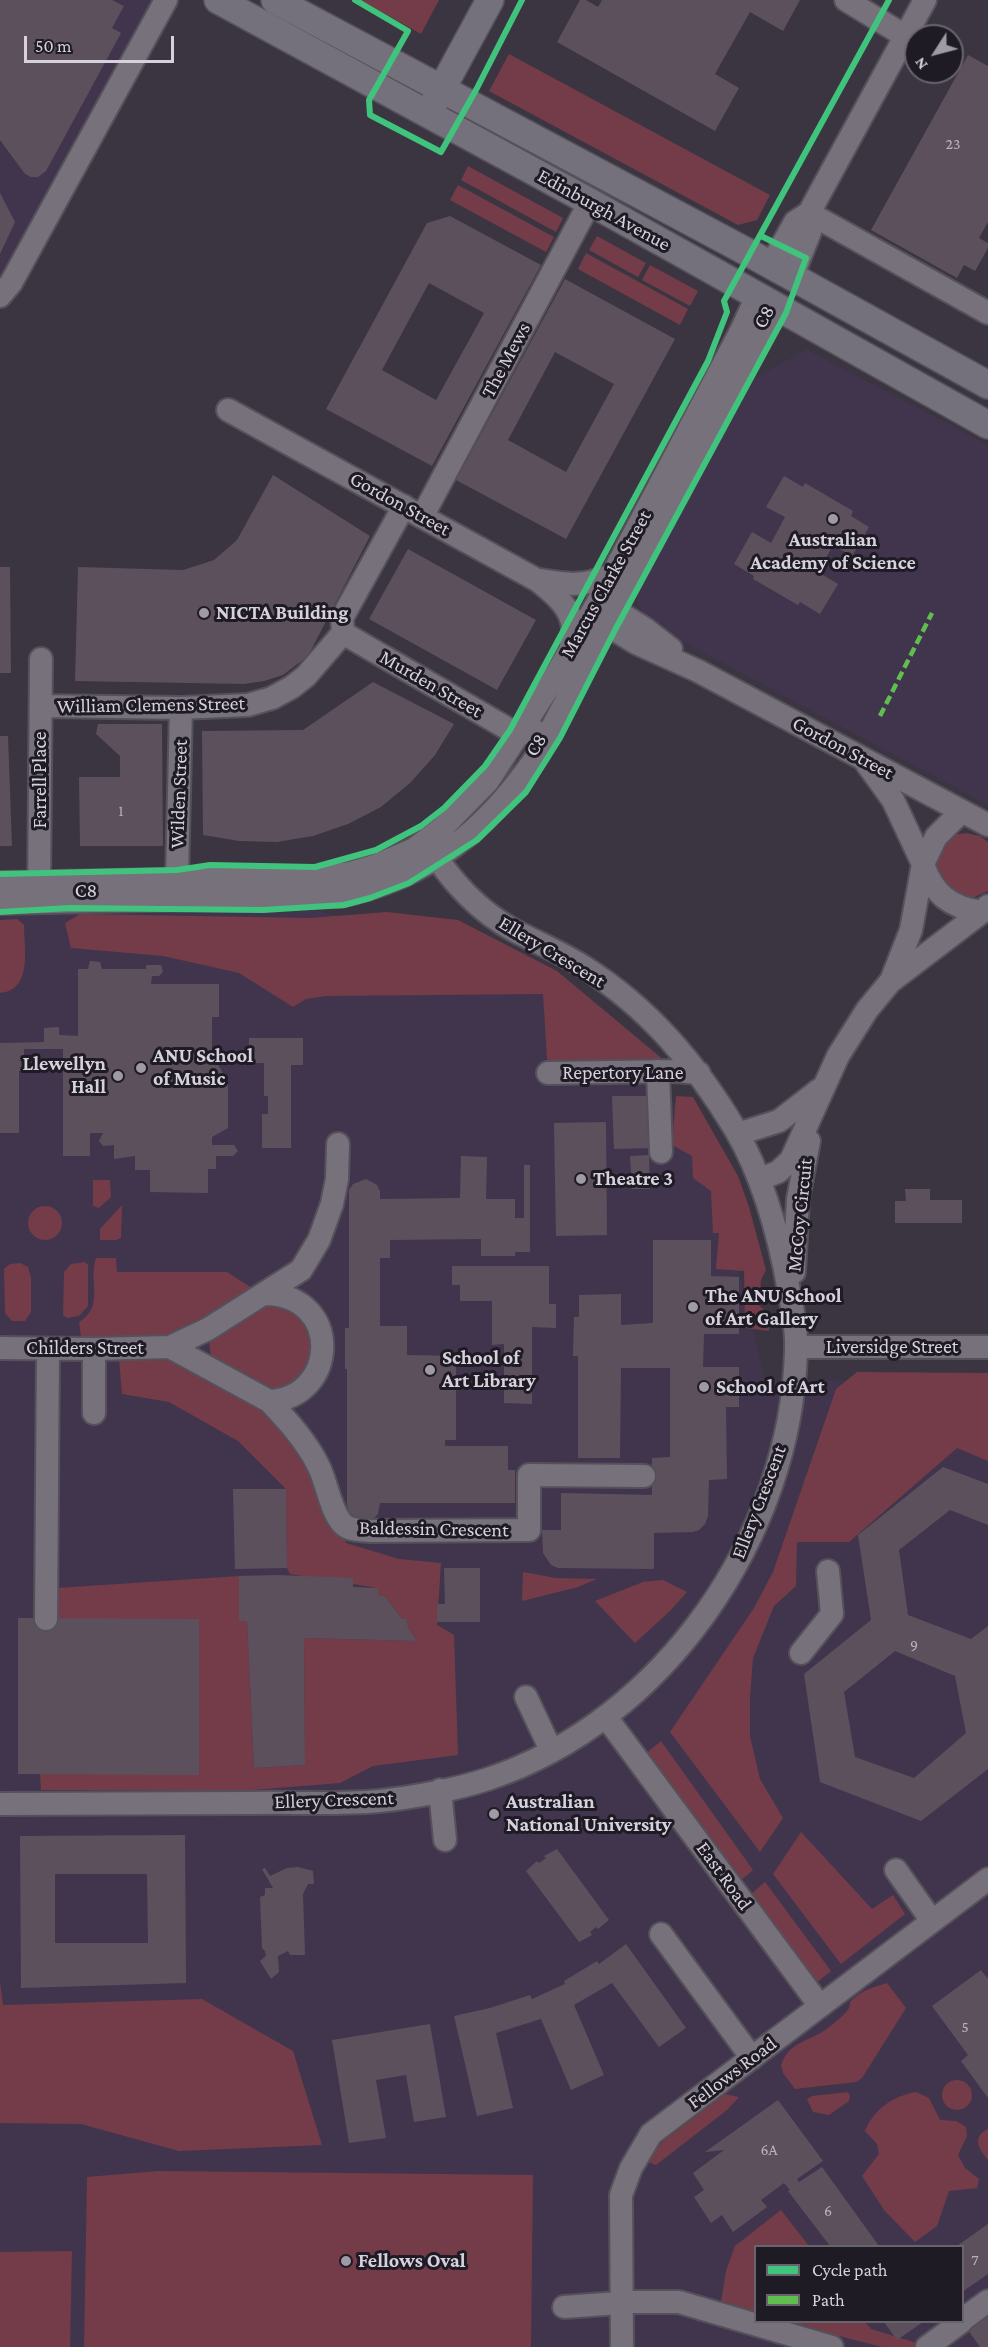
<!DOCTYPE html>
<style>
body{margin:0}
#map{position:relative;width:988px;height:2347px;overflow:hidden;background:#3a3540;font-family:"Crimson Pro",serif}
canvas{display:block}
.legend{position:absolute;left:754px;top:2245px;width:210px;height:78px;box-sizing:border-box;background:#1f1b24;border:2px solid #68646e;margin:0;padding:8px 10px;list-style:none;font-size:18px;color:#d6d1dd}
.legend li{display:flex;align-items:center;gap:12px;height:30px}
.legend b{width:30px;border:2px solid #68646e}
.north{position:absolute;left:904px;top:24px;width:60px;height:60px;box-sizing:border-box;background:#1f1b24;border:2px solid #68646e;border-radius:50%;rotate:234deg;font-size:16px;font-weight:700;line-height:24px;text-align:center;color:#d6d1dd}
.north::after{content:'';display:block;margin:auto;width:21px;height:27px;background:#9f9aa6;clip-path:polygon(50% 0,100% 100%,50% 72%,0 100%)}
.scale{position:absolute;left:24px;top:36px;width:150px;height:27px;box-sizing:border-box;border:3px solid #d6d1dd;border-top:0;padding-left:8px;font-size:18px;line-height:21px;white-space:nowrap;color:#d6d1dd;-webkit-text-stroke:4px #1f1b24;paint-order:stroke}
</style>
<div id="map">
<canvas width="988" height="2347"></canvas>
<ul class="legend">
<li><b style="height:8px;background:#40c37c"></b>Cycle path</li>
<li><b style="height:8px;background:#5fbe4e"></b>Path</li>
</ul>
<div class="north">N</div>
<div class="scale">50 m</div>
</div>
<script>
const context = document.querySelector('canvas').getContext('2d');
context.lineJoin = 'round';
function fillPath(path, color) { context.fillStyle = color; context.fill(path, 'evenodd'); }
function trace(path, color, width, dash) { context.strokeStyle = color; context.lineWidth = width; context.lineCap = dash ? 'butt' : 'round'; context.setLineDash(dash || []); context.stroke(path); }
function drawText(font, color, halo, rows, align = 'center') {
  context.font = font + ' "Crimson Pro",serif'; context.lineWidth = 6; context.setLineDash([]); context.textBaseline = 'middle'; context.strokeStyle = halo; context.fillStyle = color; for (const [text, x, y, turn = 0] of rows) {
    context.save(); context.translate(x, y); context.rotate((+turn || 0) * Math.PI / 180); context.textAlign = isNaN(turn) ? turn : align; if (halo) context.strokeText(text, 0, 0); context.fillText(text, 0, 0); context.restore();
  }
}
const built = new Path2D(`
 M0 0H153L0 281Z
 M806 349 988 445V805L655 627 645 617 637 601V593L755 378Z
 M296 905 557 971 708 1141 765 1381 988 1378V2347H0V908ZM756 2246H962V2322H756Z`);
const green = new Path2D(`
 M360 0H439L421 34Z
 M509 54 770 195 757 220 738 225 489 91Z
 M468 166 563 218 556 232 461 180Z
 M458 185 554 237 546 252 450 200Z
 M597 236 646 263 638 277 589 250Z
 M586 253 688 309 680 325 578 269Z
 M650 265 698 291 690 306 642 280Z
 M966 833 980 836 988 842V891L970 899 936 883 934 855 952 835Z
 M387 912 458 920 557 971 677 1071 548 1073 543 994 326 996 306 999 293 1007 239 973 163 956 71 948 65 923 80 914 309 918Z
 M17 919 24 925C24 948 33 990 0 993V920Z
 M676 1096 693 1097 738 1176 749 1207 766 1270 761 1280 759 1305 769 1316V1331L745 1328 744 1271 716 1269 719 1233H713L711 1191 693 1178 692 1156 672 1145Z
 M93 1180H110L111 1197 99 1208 93 1206Z
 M122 1205 121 1238 116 1240H100V1229Z
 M28 1223a17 17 0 1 1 34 0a17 17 0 1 1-34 0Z
 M96 1258H116L117 1272H227L252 1288C223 1307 192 1331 156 1337 132 1340 105 1338 81 1338L79 1322C105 1306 88 1283 96 1258Z
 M85 1262 88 1265V1306L79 1316 67 1318 63 1315 64 1272 71 1264Z
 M20 1263 28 1267 31 1277V1312L25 1321H12L5 1313 4 1269 10 1264Z
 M266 1294 298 1303 322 1357 276 1401 334 1512 346 1543 399 1559 441 1563 437 1625 454 1635 458 1755 373 1766 340 1783 240 1791 41 1790 40 1774H199V1619H57V1588L239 1576V1620L247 1621 254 1768 305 1765 304 1638 417 1641 408 1627 407 1619H402L385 1596 378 1595V1588L290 1574 287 1568 286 1489 238 1441 169 1402 122 1394 118 1347H170L212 1369 208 1329Z
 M857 1372 988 1373V1461L957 1448 849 1542H797L796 1586 774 1606 753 1658 750 1698V1736L760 1779 783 1818 760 1852 670 1732 754 1608 773 1572 836 1389Z
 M523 1572 556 1578 597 1579 578 1587 522 1601Z
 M663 1580 687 1592 670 1611 635 1643 595 1601 643 1582Z
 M661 1741 753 1870 738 1883 644 1755Z
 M801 1832 872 1909 893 1895 905 1914 841 1964 773 1874Z
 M765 1882 831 1971 815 1984 750 1895Z
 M0 1981 3 2005 202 1999 293 2051 322 2145 179 2151 81 2124 0 2123Z
 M887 1983 906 2008 862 2078 856 2082 795 2089 783 2073 781 2065C790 2040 810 2042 828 2028 834 2023 845 2015 849 2008 852 2001 847 2005 852 2000 862 1990 874 1987 887 1983Z
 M942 2095a15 15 0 1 1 30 0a15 15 0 1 1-30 0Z
 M848 2092 850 2096 849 2101 829 2115 813 2112 807 2099 812 2096Z
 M916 2092 929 2098 940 2120 956 2121 966 2127 967 2136 958 2155 965 2168 979 2179 977 2188 949 2191 937 2226 915 2242 884 2210 862 2176 879 2154 877 2144 865 2131C874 2109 893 2096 916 2092Z
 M725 2094 739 2097 727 2110 656 2165 646 2161 662 2142Z
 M988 2129V2160C979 2149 971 2137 988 2129Z
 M158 2171 533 2175 531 2347H84L87 2177Z
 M781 2210 809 2246H756L755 2313 721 2302 726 2271 735 2246Z
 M72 2251 70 2347H0V2252Z
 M785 2322H865L871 2329 930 2347H882Z`);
const building = new Path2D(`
 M0 0H112L124 6 112 28 121 33 46 171 38 177H31L25 174 0 140Z
 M580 0H586L598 7 602 0H800L783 31 750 12 715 74 739 88 715 131 557 42Z
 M968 55 988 66V222L979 238 988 243V248L975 271 964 265 957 278 871 230Z
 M0 193 15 222 0 254Z
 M450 216 541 265 432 466 326 409 427 223ZM429 283 484 313 436 400 382 370Z
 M565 279 675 339 566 539 456 480ZM555 352 614 384 566 472 508 440Z
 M273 475 370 536 308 656 283 675 264 681 244 684 75 681 78 567 183 570 214 560 237 540Z
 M784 476 803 487 805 483 853 511 851 516 869 527 852 556 833 545 818 572 838 584 820 614 800 602 798 605 753 579 754 576 734 564 752 532 771 543 785 517 766 507Z
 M408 549 536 620 497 690 369 619Z
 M0 567H10L11 673H0Z
 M373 682 454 724 435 755 410 783 381 807 348 824 313 836 277 842 239 841 203 835 202 731 303 730Z
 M98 724H162L163 846H80L79 777H120V756L96 734Z
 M0 736H8L12 846H0Z
 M90 961 100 962 102 969H146V965H161L163 972 159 976H152L151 984H219V1017H212V1054L228 1082V1128L212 1137V1145H234L238 1151 233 1156H216V1169H208V1193L150 1192V1170H135V1156L114 1159V1145L103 1146 99 1141 103 1133H90V1156H63V1049H24V1071H19V1133H0V1043L44 1042V1028L59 1027V1035L78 1036V969H88Z
 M249 1038H303V1065H291V1148H262V1114H268V1096H264V1063H249Z
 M612 1096H650L652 1148 614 1149Z
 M606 1122 607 1235 556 1236 554 1123Z
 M649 1155 650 1189H632L630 1156Z
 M461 1156 487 1157 486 1199H515V1218H524V1165H530V1252H515V1256H481V1239L390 1240V1258H380V1326H407V1355L456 1356V1440H445V1446H508V1470H515V1503H380L378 1514 372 1520H357L348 1512 347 1503V1369H345V1328H349V1190L353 1184 366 1179 377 1185 380 1191V1199L460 1198Z
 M905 1189H930V1200H962V1223H895V1201H906Z
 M653 1240H711V1276L739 1277V1334H704L703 1367H739V1407H726L727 1479 709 1480 708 1516 705 1524 699 1530 693 1532 654 1533V1569L558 1568 551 1565 543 1553 542 1530H561V1493L652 1495V1458L670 1457V1368H621L620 1458H578V1356H573L574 1317H579V1295L621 1294V1325L653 1323Z
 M452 1266H549V1304H556V1328L532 1327V1404L504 1403V1344L492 1345V1301H460V1285H452Z
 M943 1467 988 1484V1525L950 1510 899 1550 908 1615 971 1639 988 1626V1769L921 1821 820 1782 804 1674 871 1620 858 1535ZM895 1651 955 1676 966 1733 914 1778 855 1757 844 1692Z
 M233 1489H286L287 1568 235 1569Z
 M444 1568H480V1622H437V1604H445Z
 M277 1575 353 1578V1587L378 1588V1595L385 1596 402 1619H407L408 1627 417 1641 304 1638 305 1765 254 1768 247 1621H239V1576Z
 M18 1618 199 1619V1775L18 1774Z
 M185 1835 186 1983 21 1988 20 1836ZM55 1874H147L148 1943H55Z
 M557 1849 609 1920 598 1929 596 1927 590 1932 592 1935 579 1942 526 1871 537 1861 539 1863 546 1858 544 1856Z
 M298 1867 313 1871 314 1884H308L303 1894 305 1955H290L288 1951 278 1956 279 1972 271 1979 260 1961 266 1956 265 1951 262 1948 260 1897 265 1895V1888H273L262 1869 265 1868 270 1876 287 1868Z
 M626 1944 686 2028 659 2047 612 1983 574 2005 604 2075 571 2090 541 2019 496 2033 513 2108 477 2116 454 2016 490 2008 530 1995 532 1999 565 1984 564 1981 597 1961 599 1964Z
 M981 1970 988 1979V2098L961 2061 968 2055 932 2006Z
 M430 2024 446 2117 414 2122 406 2075 376 2080 386 2138 349 2143 332 2040Z
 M778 2100 823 2161 797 2179 799 2182 822 2167 879 2246H830L788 2191 790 2190 784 2183 761 2200 767 2207 733 2232 722 2215 711 2223 694 2197 704 2190 693 2173 724 2150 705 2152Z
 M988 2224V2274L962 2292V2246H957Z
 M988 2316V2347H980L968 2330Z
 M884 2322H923L897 2340Z`);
const minor = new Path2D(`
 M846 0 905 36
 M809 213 988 313
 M771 265 795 222 809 213 925 0
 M792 277 810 232 809 213
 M0 296 11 283 166 0
 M228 410 537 580C559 597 580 615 571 645
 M422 517 590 202
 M539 580C570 585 581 587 612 575
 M602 602 644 628 671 649
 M594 617 636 643 698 671 988 825
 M343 633 510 730 529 734 534 730
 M41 706 181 708 248 705 272 698 292 687 306 676 343 633 342 618 404 506
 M867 764 893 800 923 864 911 930 891 981
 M962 811 936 837 923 864C933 894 951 908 982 912L988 906
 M177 879 181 708
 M0 883 323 877 350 873 377 865 414 849 442 828 488 781 550 685 599 600 741 331 757 296
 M39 894 41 659
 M0 903 340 896C430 877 486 830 537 756L719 413 778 308
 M658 1071 661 1152
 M548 1073 677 1071 699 1073
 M738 1134 779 1121 819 1090
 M760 1179 778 1172 791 1160 838 1056 867 1010 890 982 982 912 988 910
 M794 1272 798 1199 809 1141
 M266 1294C343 1296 338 1398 269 1401L170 1347 208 1329 301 1270 319 1240 332 1204 337 1179 338 1144
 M796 1347H988
 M0 1348 94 1349 170 1347
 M94 1349V1413
 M269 1401C287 1420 306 1441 318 1465 327 1482 331 1514 344 1525 351 1531 362 1530 371 1531L529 1530V1475L644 1476
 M46 1619 48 1349
 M801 1653 832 1614 828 1571
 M526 1697 551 1750
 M606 1717 820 2006
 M440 1790 445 1840
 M0 1804C83 1804 166 1803 250 1803 292 1802 336 1805 379 1801 411 1798 458 1789 488 1779 665 1720 791 1535 796 1351 797 1331 793 1310 789 1291 779 1235 764 1178 735 1129 696 1064 649 1008 584 967 562 953 538 943 515 931 476 910 448 878 426 841
 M896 1870 932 1921
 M661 1934 752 2058
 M564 2307 633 2302H679L832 2347
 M962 2320 988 2301
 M622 2347 621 2195 631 2168 651 2134 988 1879
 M927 2347 961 2322`);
const major = new Path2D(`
 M218 0 590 202 988 425
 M275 0 751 254 988 385
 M433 105 490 0`);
const quiet = new Path2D(`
 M880 716 932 613`);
const cycleway = new Path2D(`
 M355 0 408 31 369 100 370 115 441 152 476 90 522 0
 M0 874 177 870 210 865 315 867 376 850 421 826 444 808 485 766 510 730 708 361 727 312 724 301 889 0
 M0 912 69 908 263 910 344 905 370 898 409 883 477 840 526 792 560 738 615 630 786 313 806 258 761 236`);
const markers = [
 [833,519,6,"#9f9aa6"],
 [204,613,6,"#9f9aa6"],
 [141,1068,6,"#9f9aa6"],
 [118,1076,6,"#9f9aa6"],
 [581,1179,6,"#9f9aa6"],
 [693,1307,6,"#9f9aa6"],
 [430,1370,6,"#9f9aa6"],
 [704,1387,6,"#9f9aa6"],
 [494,1814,6,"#9f9aa6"],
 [346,2261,6,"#9f9aa6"]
];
const numberNames = [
 ["23",953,144],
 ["1",121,811],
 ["9",914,1645],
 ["5",965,2027],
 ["6A",769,2150],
 ["6",828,2211],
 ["7",975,2260]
];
const streetNames = [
 ["Edinburgh Avenue",604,210,29],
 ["C8",764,317,-63],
 ["The Mews",506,360,-62],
 ["Gordon Street",400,504,29],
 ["Marcus Clarke Street",606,584,-61],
 ["Murden Street",431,684,30],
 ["William Clemens Street",151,705,-1],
 ["C8",536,745,-59],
 ["Gordon Street",843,748,28],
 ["Farrell Place",40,780,-90],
 ["Wilden Street",179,794,-88],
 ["C8",86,891],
 ["Ellery Crescent",552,952,31],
 ["Repertory Lane",623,1073],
 ["McCoy Circuit",800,1215,-84],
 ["Liversidge Street",892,1347],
 ["Childers Street",85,1348],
 ["Ellery Crescent",759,1502,-69],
 ["Baldessin Crescent",434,1529,1],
 ["Ellery Crescent",334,1800,-2],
 ["East Road",724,1876,54],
 ["Fellows Road",732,2073,-37]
];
const poiNames = [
 ["Australian",833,540,"center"],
 ["Academy of Science",833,563,"center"],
 ["NICTA Building",216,613],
 ["ANU School",153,1056],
 ["of Music",153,1079],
 ["Llewellyn",106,1064,"right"],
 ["Hall",106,1087,"right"],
 ["Theatre 3",593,1179],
 ["The ANU School",705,1296],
 ["of Art Gallery",705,1319],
 ["School of",442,1358],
 ["Art Library",442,1381],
 ["School of Art",716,1387],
 ["Australian",506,1802],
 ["National University",506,1825],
 ["Fellows Oval",358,2261]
];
fillPath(built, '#41354d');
fillPath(green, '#733c48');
fillPath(building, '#5d505d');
trace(minor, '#55515a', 26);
trace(major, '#55515a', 30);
trace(minor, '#76717b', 22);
trace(major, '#74707c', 27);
trace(quiet, '#5fbe4e', 4.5, [9, 4.5]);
trace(cycleway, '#40c37c', 6);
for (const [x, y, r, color] of markers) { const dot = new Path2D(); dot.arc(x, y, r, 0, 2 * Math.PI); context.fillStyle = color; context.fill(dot); trace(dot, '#1f1b24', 2); }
drawText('16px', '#b8b1bd', null, numberNames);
drawText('20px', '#d6d1dd', '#1f1b24', streetNames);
drawText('bold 20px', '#d6d1dd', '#1f1b24', poiNames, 'left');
</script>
